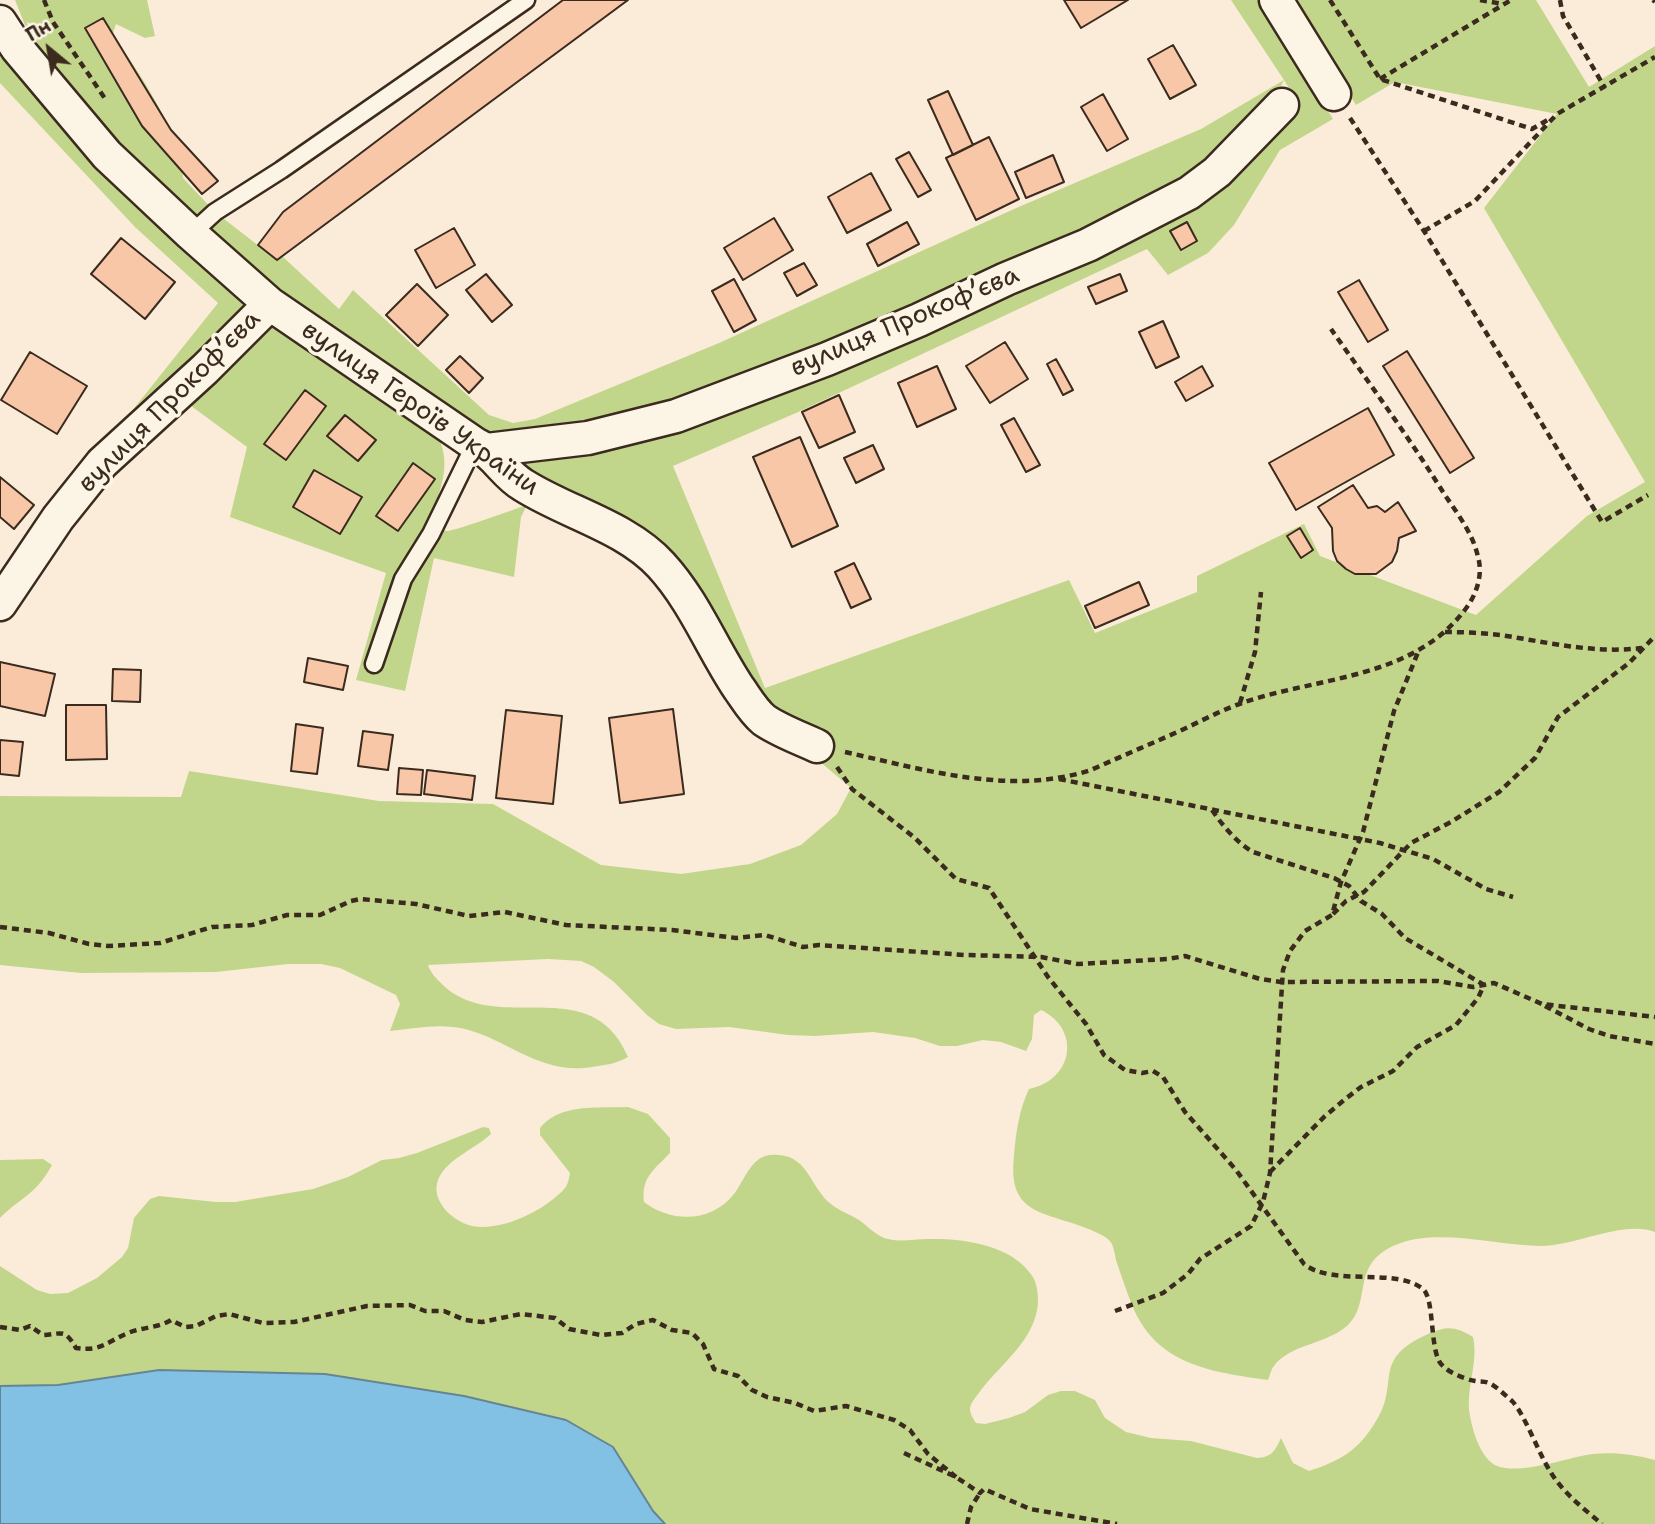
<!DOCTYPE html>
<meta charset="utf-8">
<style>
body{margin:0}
#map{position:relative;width:1655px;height:1524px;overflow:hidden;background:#fbecd9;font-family:"Shantell Sans",sans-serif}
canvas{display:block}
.north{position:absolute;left:14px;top:14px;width:70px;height:70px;-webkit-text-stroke:5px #fcf5e5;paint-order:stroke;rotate:330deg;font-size:19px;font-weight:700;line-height:28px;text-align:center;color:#3b2a1e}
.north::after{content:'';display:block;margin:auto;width:24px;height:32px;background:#3b2a1e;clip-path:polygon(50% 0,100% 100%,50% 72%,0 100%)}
</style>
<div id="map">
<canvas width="1655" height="1524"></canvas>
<div class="north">Пн</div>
</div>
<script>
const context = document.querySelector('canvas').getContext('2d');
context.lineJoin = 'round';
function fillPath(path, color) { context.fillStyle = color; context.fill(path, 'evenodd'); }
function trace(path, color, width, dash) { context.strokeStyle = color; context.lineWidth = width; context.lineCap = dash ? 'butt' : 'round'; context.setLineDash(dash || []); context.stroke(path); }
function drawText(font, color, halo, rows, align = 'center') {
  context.font = font + ' "Shantell Sans",sans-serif'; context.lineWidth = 7; context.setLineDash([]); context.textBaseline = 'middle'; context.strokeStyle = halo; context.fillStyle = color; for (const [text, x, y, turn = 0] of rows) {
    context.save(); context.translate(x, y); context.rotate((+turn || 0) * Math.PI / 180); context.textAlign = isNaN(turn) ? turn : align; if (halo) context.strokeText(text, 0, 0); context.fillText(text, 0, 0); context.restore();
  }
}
const green = new Path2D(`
 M15 0H147L155 36 145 38 116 24 113 33C139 76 180 128 183 178L215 212 277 260 282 256 339 309 353 290 489 415 513 423 535 419 719 343 1014 209 1201 129 1284 80 1231 0H1259L1333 119 1280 150 1234 225 1208 253 1168 275 1147 249 796 413 673 466 765 688 1069 580 1095 633 1197 592V576L1304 524 1320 556 1476 615 1587 516 1645 482 1484 208 1557 114 1395 82 1356 105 1292 0H1536L1589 87 1655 46V1232C1623 1220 1576 1246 1541 1246 1498 1246 1440 1228 1398 1244 1349 1263 1373 1301 1348 1325 1328 1344 1290 1344 1274 1366 1271 1369 1270 1376 1268 1380 1211 1372 1156 1365 1132 1305 1126 1290 1121 1275 1116 1260 1115 1255 1114 1249 1112 1244 1108 1237 1098 1233 1091 1230 1046 1211 1007 1217 1014 1156 1016 1132 1019 1110 1029 1089 1074 1080 1081 1029 1041 1010L1034 1015 1032 1039 1026 1051 1001 1042 983 1040 957 1046H940L915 1038 873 1032 815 1036 788 1035 729 1027 676 1029 659 1024 647 1015 614 982 594 967 581 961 548 959 428 965C431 974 437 979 444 986 498 1036 591 970 628 1057 616 1064 605 1065 592 1067 540 1075 511 1041 465 1029 441 1023 415 1028 390 1031L400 1004 396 995 340 968 321 964H288L216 972 81 973 0 965V796L181 797 189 771 379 801 493 804 601 865 681 874 750 864 801 845 837 814 851 788 812 755 809 734 774 716 754 701 691 582 672 561 650 543 524 476 510 464 506 458 509 456 566 451 669 432 728 412 1083 261 1137 231 1195 196 1228 169 1295 98 1284 80 1270 109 1201 174 1140 208 925 307 645 408 542 436 484 434 441 408 258 278 114 139 50 62 25 25Z
 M0 44 246 302V319L84 471 218 303 135 227 0 83Z
 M268 316 439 438C453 472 436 490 433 523 437 526 442 530 447 531 452 532 515 509 527 505L521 517 514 577 434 558 405 691 356 680 386 573 230 517 247 447 183 400Z
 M628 1107 648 1114 670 1138V1153C654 1170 641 1177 644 1202 672 1223 711 1223 734 1194 742 1183 748 1167 759 1159 764 1155 772 1154 779 1155 809 1157 811 1189 831 1204 839 1211 850 1214 859 1220 866 1225 873 1232 880 1236 895 1244 912 1239 927 1239 961 1238 1009 1244 1030 1273 1037 1281 1038 1292 1038 1303 1035 1340 1002 1363 981 1390 977 1396 971 1402 970 1408 970 1414 973 1418 976 1423L985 1424 1009 1418 1025 1412 1048 1395 1061 1391H1075L1095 1400 1105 1418 1126 1432 1151 1438 1191 1441 1257 1458C1272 1457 1275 1451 1281 1438L1293 1463 1309 1471C1340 1461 1359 1450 1376 1421 1401 1382 1370 1360 1428 1334 1448 1326 1454 1326 1473 1337 1479 1363 1465 1389 1470 1416 1473 1432 1481 1459 1497 1466 1521 1475 1566 1458 1592 1454 1614 1452 1633 1454 1655 1460V1524H665L653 1511 612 1447 566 1420 464 1396 324 1374 159 1370 58 1385 0 1386V1266L37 1290 50 1294 68 1293 97 1278 122 1257 128 1248 134 1218 150 1199 159 1196 216 1202H235L313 1189 348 1177 382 1160 399 1158 417 1153 483 1127 489 1128 491 1134C476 1148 452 1157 441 1174 426 1197 451 1221 472 1226 501 1232 546 1210 565 1188 568 1185 569 1178 570 1173L540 1135V1128C559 1103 600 1108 628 1107Z
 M43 1159 52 1165C35 1196 22 1196 0 1218V1160Z`);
const water = new Path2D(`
 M159 1370 325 1374 464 1396 566 1420 613 1447 653 1511 665 1524H0V1386L58 1385Z`);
const building = new Path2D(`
 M563 0H628L277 260 258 245 283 212Z
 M1064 0H1128L1081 28Z
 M103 18 171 130 218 181 202 194 142 126 85 28Z
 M1173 45 1196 85 1170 99 1148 59Z
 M948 91 973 145 953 155 928 100Z
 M1103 94 1128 139 1107 151 1081 107Z
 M989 137 1019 199 976 220 946 158Z
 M909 152 931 190 918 197 896 159Z
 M1053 155 1064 182 1026 198 1015 172Z
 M871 173 891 210 847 233 828 197Z
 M774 218 793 250 743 280 724 248Z
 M907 222 919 244 878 266 867 244Z
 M1187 222 1197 241 1181 250 1170 231Z
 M454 228 475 265 436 288 415 250Z
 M121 238 175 282 145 319 91 274Z
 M804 263 817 285 797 296 784 273Z
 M486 274 512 305 492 322 466 290Z
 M1120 274 1127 291 1096 304 1088 287Z
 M734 279 756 320 734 332 712 291Z
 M1359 280 1388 330 1368 342 1338 292Z
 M417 284 448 315 418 346 386 315Z
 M1163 321 1179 357 1156 368 1139 332Z
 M1005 342 1028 379 990 403 966 366Z
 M1407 351 1474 458 1450 473 1383 366Z
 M30 352 87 386 57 434 1 400Z
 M460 356 483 378 469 393 446 370Z
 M1056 359 1073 390 1063 395 1047 364Z
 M937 366 956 409 917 427 898 383Z
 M1202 366 1213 386 1186 401 1175 382Z
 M305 390 326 406 286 460 264 444Z
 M839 395 855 432 819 448 802 412Z
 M1368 408 1394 455 1296 510 1269 463Z
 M345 415 376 440 358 461 327 436Z
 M1014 418 1040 465 1026 472 1001 425Z
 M800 437 838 526 792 547 753 457Z
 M873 445 884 469 856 483 844 458Z
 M413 463 435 479 398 531 376 516Z
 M314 470 362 497 340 534 293 507Z
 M0 477 34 505 14 529 0 517Z
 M1353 485 1368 508 1377 506 1385 512 1398 502 1416 531 1399 538 1397 551 1392 562 1376 574H1355L1346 569 1337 561 1333 551 1332 528 1318 507Z
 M1300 528 1313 550 1301 558 1287 536Z
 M854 563 871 599 851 608 835 572Z
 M1139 582 1149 605 1095 628 1085 606Z
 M308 658 348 666 343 690 304 682Z
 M0 662 55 674 45 716 0 706Z
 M113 669 141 670 140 702 112 701Z
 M66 705H106L107 759 66 760Z
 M673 709 684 794 620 803 609 718Z
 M506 710 562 716 553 804 496 798Z
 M296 724 323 728 317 774 291 771Z
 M363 731 393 735 388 770 358 766Z
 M0 740 23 742 19 776 0 774Z
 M399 768 423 770 421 795 397 794Z
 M427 770 475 776 472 800 424 794Z`);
const path = new Path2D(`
 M44 0 53 22 106 100
 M1330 0 1380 79 1532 129 1551 118
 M1480 0 1503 4
 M1560 0 1563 16 1605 88
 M1653 0 1655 2
 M1380 79 1511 0
 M1350 118 1424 231 1602 522 1648 495
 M1424 231 1475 201 1557 114 1655 57
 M1445 632C1463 632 1482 633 1500 635 1547 642 1593 654 1642 648
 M1240 703 1255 652 1261 592
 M845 752C926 770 1010 796 1091 770 1122 756 1153 743 1184 729 1203 720 1222 710 1242 703 1319 676 1414 680 1467 607 1477 593 1483 574 1478 557 1473 533 1456 512 1443 492 1408 436 1369 383 1331 329
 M837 767 852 789 915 838 956 879 989 888 1048 977 1086 1024 1104 1055 1125 1070 1142 1073 1153 1071 1163 1077 1185 1112 1236 1170 1304 1264C1333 1287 1396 1267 1423 1289 1434 1298 1430 1343 1439 1361 1444 1371 1464 1379 1475 1381 1481 1382 1486 1381 1491 1384 1498 1388 1505 1395 1512 1401 1524 1413 1539 1454 1550 1471 1562 1492 1584 1509 1602 1524
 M1059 779 1380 843 1433 859 1486 889 1513 897
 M1212 810C1223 826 1236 842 1253 852L1334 878 1349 886 1361 901 1382 914 1405 938 1484 985 1478 998 1456 1025 1417 1047 1393 1071 1361 1087 1344 1100 1324 1117 1270 1172
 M1333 914 1346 901 1364 892 1411 843 1451 822 1499 792 1535 758 1558 717 1629 663 1655 636
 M0 927 49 933 89 944 108 946 160 943 212 927 252 925 287 915H320L351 901 360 899 416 904 469 916 505 912 566 925 672 930 736 938 765 935 803 947 819 945 965 955 1041 957 1078 964 1168 959 1185 956 1260 979 1281 982 1438 981 1473 987 1494 983 1542 1004 1655 1017
 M1545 1006 1589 1029 1609 1036 1655 1044
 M1115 1311 1163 1293 1188 1274 1200 1259 1251 1226 1263 1202 1270 1173 1283 970 1290 951 1305 931 1332 915 1341 882 1363 832 1394 711 1419 650
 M0 1327 20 1330 30 1326 43 1335C63 1334 64 1328 76 1348 101 1352 108 1341 128 1333 142 1327 159 1328 171 1320L185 1327 196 1326 216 1316 229 1314 263 1323 294 1322 367 1306 410 1305 425 1311H444L465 1320 482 1322 521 1314 555 1318 569 1329 601 1335 622 1333 636 1324 653 1320 672 1330 692 1333 703 1344 714 1369 738 1376 752 1390 767 1397 795 1403 814 1411 846 1406 894 1420 910 1430 928 1454 956 1477
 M904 1453 956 1477 980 1493 984 1489 1030 1509 1117 1524
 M967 1524 971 1507 980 1493`);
const service = new Path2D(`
 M191 234 215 212 281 170 526 0
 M374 664 403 579 431 534 475 444`);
const minor = new Path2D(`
 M1276 0 1334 94
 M0 22 17 48 107 155 191 234 270 304 475 444C495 453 504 474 523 485 567 513 625 526 661 565 694 601 711 646 738 687 746 698 753 711 764 720 780 731 800 738 817 746
 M487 450 588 438 676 416 827 359 919 320 1006 279 1088 245 1189 193 1217 172 1282 105
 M0 604 58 518 102 463 205 369 270 304`);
const streetNames = [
 ["вулиця Прокофʼєва",905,322,-23],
 ["вулиця Прокофʼєва",170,402,-45],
 ["вулиця Героїв України",420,409,35]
];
fillPath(green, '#c2d68b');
fillPath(water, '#82c1e3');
trace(water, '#668594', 2);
fillPath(building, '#f8c7a8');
trace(building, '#3b2a1e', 2);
trace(service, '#3b2a1e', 21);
trace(minor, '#3b2a1e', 37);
trace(path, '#3b2a1e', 4.5, [7, 5]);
trace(service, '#fcf5e5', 16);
trace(minor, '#fcf5e5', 32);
drawText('26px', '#3b2a1e', '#fcf5e5', streetNames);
</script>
